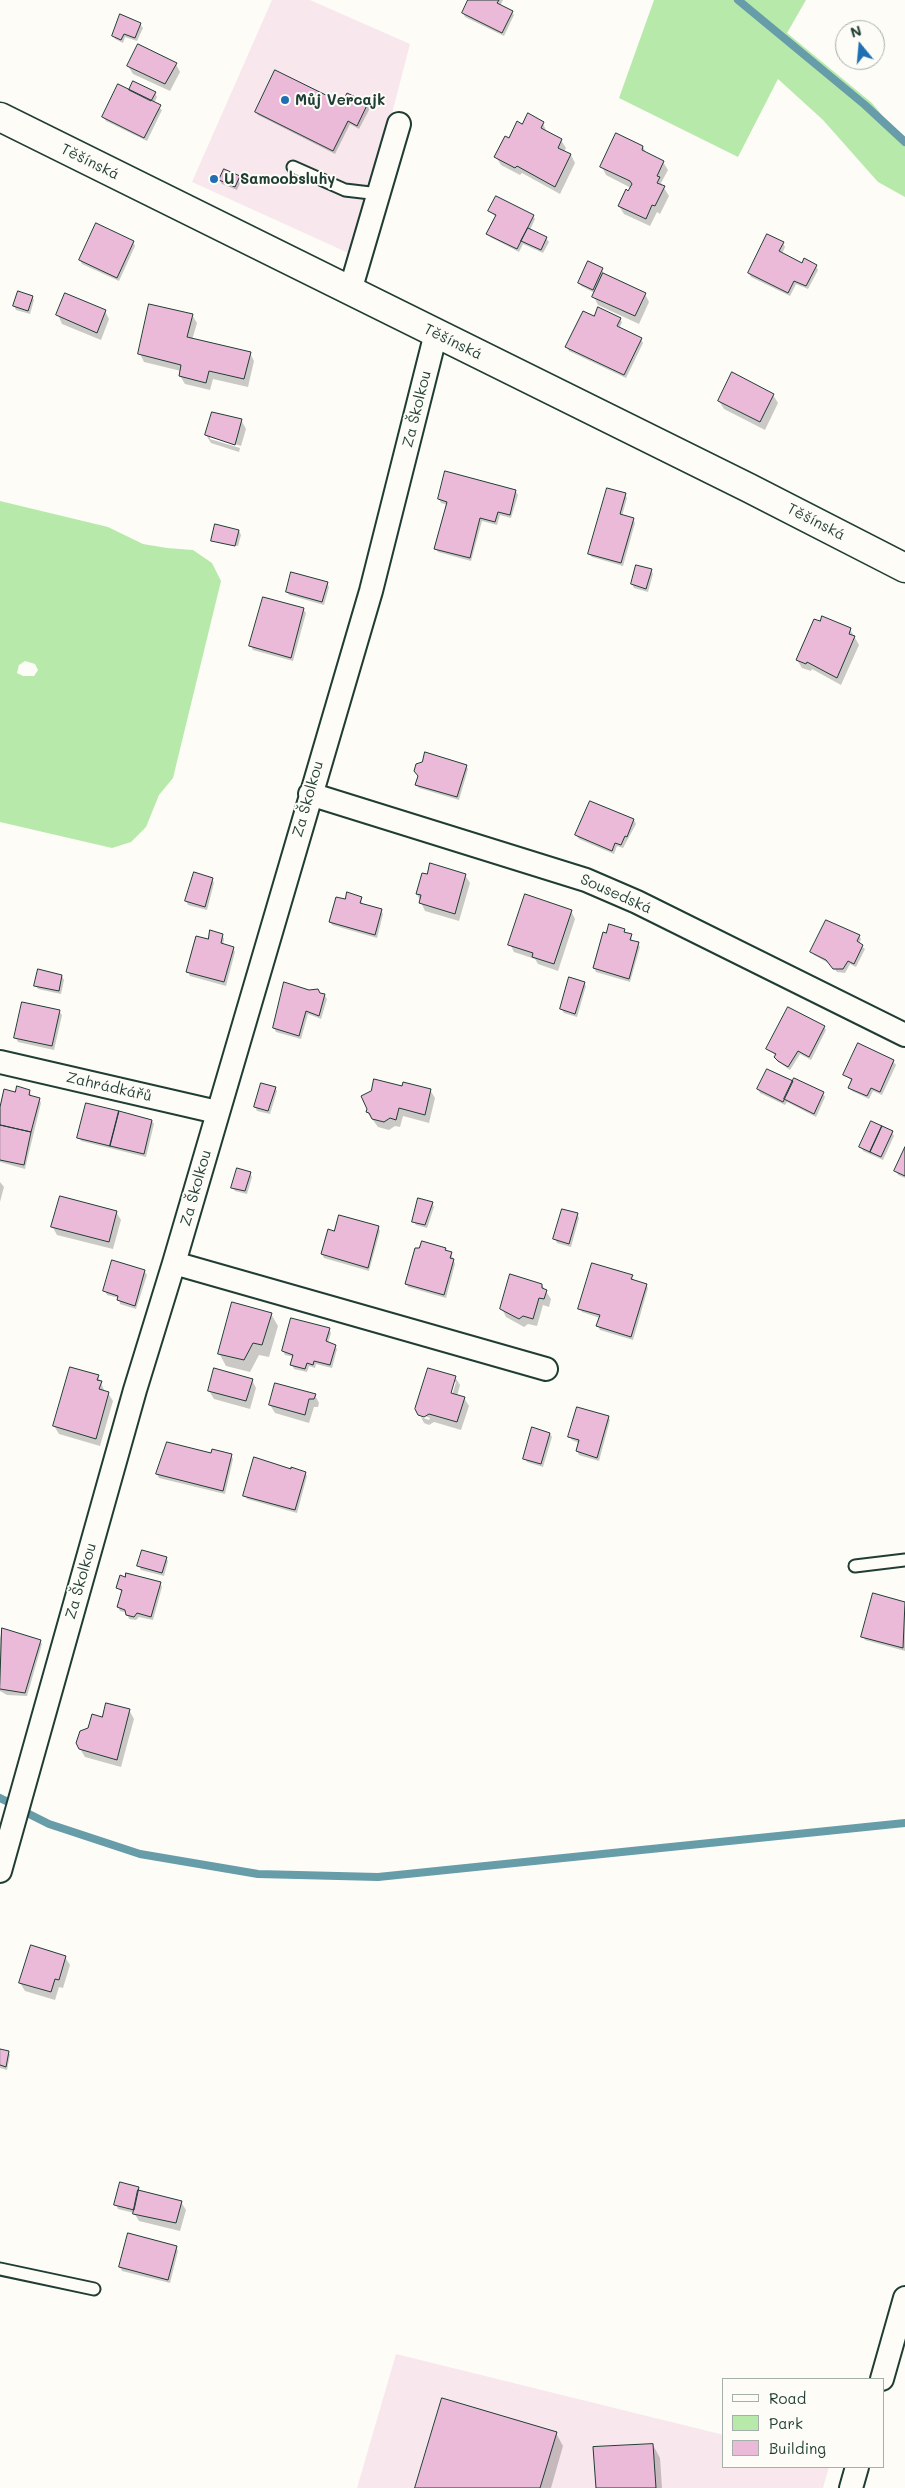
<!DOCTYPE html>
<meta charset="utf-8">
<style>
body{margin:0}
#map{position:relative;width:905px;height:2488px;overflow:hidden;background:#fdfcf7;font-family:Mali,sans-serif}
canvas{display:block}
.legend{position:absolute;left:722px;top:2378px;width:162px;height:90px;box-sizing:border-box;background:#fdfcf7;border:1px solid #a4b0a9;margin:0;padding:6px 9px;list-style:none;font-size:15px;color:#1f3d34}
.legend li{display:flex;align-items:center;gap:10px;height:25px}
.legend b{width:25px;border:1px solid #a4b0a9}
.north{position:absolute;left:835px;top:20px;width:50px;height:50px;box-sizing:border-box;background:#fdfcf7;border:1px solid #a4b0a9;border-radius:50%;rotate:343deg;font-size:14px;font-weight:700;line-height:20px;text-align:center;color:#1f3d34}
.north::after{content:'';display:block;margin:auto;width:18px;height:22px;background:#1f6fb2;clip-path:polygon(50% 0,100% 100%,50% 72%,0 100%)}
</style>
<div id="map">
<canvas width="905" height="2488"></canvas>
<ul class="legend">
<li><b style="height:6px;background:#fdfcf7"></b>Road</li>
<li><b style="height:14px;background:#b7eaaa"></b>Park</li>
<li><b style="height:14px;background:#ecbad9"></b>Building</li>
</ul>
<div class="north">N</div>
</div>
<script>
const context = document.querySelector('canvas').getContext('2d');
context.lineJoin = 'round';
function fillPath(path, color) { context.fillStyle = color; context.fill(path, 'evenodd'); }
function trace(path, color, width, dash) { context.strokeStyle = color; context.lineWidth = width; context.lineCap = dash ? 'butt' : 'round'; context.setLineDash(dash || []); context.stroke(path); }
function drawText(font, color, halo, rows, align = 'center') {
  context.font = font + ' Mali,sans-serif'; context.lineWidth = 4; context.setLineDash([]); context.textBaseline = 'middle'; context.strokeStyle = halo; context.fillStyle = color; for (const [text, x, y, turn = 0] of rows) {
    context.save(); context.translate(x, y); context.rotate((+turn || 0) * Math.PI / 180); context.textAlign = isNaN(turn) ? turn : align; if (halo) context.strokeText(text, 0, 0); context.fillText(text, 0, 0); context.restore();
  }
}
const built = new Path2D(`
 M272 0H310L410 44 355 256 192 182Z
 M396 2354 724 2435V2467H829L823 2488H357Z`);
const green = new Path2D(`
 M654 0H806L787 33 872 103 905 143V197L878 182 823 120 778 79 738 157 619 98Z
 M0 501 108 527 143 544 167 548 193 550 212 563 221 581 173 778 159 795 146 827 131 842 112 848 0 822ZM25 661 35 664 38 670 34 676H23L17 673 19 665Z`);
const shadow = new Path2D(`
 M469 0H503L500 6 512 12 514 15 504 36 465 17 463 13Z
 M140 24 143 28 137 41 125 37 123 43 115 39 113 35Z
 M176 64 180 72 170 91 133 74 128 66Z
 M129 91 155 93 157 97 154 103 162 110 147 141 106 121 103 117Z
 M347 94 368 104 370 108 359 129 350 124 335 154 258 115 256 112 342 105Z
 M543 123 547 133 561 140 566 148 564 152 571 155 575 163 560 194 522 173 520 175 501 165 496 157 523 125Z
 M643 147 647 154 663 162 668 170 661 183 669 196 660 214 657 212 650 226 624 214 619 206 631 188 606 175 602 167Z
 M239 177 241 181 237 190 222 184 220 180Z
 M489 211 533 216 535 219 530 230 546 238 549 242 543 253 523 244 519 252 490 237 488 234 496 217Z
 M133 242 135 246 119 281 82 264 80 260Z
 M783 243 785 247 782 254 802 264 816 266 818 270 808 289 796 284 790 296 751 277 749 273Z
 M602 269 604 275 645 294 649 302 639 324 598 305 594 297 595 293 581 286 579 283Z
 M32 297 34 300 30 314 16 310 14 306Z
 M105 311 109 319 101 340 62 324 58 315Z
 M192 315 197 323 192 340 250 353 254 361 248 387 213 379 210 390 185 384 180 376 181 371 144 362 140 354Z
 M595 317 620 319 622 322 619 329 641 339 643 343 626 378 569 351 567 347Z
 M773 395 778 403 765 430 724 409 719 401Z
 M241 420 246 429 241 446 210 436V439L240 448 239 452 211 443 206 435Z
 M516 492 518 495 511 518 500 515 497 525 482 521 471 561 438 552 436 549 448 505 441 503 439 499Z
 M625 494 627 498 622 516 633 519 635 523 623 566 592 557 589 554Z
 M216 526 239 531 241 535 238 546 213 540V542L212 541Z
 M651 570 653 574 648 592 634 588 632 584Z
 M327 583 329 587 324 605 289 595 287 592Z
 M303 609 306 613 293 661 253 650 251 646Z
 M850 629 859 645 841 685 812 669 811 671 802 668 797 660Z
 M466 766 468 769 459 800 419 788 416 785Z
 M590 802 634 820 636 824 623 848 617 846 614 854 579 839 576 835Z
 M428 875H465L470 883 459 921 425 911 417 894Z
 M212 879 214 883 207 910 188 905 186 901Z
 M361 898 362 905 381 910 383 914 377 938 332 925 330 921 346 900Z
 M571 911 575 919 558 971 538 964 535 959 514 952 510 944Z
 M624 930 626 934 631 935 632 942 638 944 640 947 630 982 596 972 594 968Z
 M222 935 224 939 223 945 233 948 235 952 226 986 190 976 188 972 209 941Z
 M859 936 861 939 859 944 865 949 856 967 850 964 845 973 837 972 830 964 814 955 812 951Z
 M62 976 64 980 61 994 38 989 35 985Z
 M584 983 586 986 577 1017 564 1013 561 1009Z
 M319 994 325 996 327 999 321 1019 308 1014 301 1039 276 1032 274 1028Z
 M59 1011 62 1015 54 1050 18 1042 16 1038Z
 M824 1027 826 1030 811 1060 800 1054 790 1070 777 1061 776 1056 768 1049Z
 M893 1061 896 1065 882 1095 873 1091 869 1099 852 1091 850 1087 853 1081 844 1075Z
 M768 1070 823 1093 825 1097 816 1117 787 1102 785 1105 760 1093 758 1089Z
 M403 1087 430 1090 435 1098 429 1123 403 1116 400 1127 395 1126 389 1130 378 1127 367 1112Z
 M275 1088 277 1091 270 1114 257 1111 255 1107Z
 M30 1091 31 1097 39 1099 41 1103 25 1169 0 1162V1112L16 1094Z
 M152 1121 154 1124 146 1157 81 1141 79 1137Z
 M892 1132 894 1136 883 1160 863 1151 861 1147Z
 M905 1150V1178L898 1175 896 1171Z
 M250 1173 252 1177 247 1194 235 1191 232 1187Z
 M0 1182 4 1187 0 1202Z
 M432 1203 434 1207 427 1228 416 1225 414 1222Z
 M116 1212 121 1220 113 1249 57 1235 52 1226Z
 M577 1214 579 1218 571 1247 557 1243 555 1239Z
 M378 1227 380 1231 369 1271 324 1258 322 1254 329 1231 335 1232Z
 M445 1249 451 1253 455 1264 446 1298 408 1287 406 1283Z
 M144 1271 147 1275 136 1309 120 1304 119 1298 107 1295 105 1291Z
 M632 1276 633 1281 646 1285 648 1288 633 1340 600 1330 598 1326 600 1318 582 1312 580 1309Z
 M542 1285 551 1299 549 1307 543 1305 537 1326 528 1324 524 1327 506 1317 502 1309Z
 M271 1314 278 1326 269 1357 259 1355 250 1372 226 1366 219 1353Z
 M329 1329 331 1333 328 1343 335 1346 337 1349 332 1368 316 1364 315 1368 309 1366 307 1372 294 1369 292 1365 294 1357 285 1355 283 1351Z
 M98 1376 105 1392 108 1393 113 1401 100 1446 59 1434 54 1426Z
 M455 1377 460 1385 457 1396 464 1398 469 1406 461 1430 434 1422 429 1425 424 1423 421 1417 429 1420 430 1418 420 1414ZM453 1382H456L451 1399H449Z
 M252 1380 256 1388 250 1409 214 1399 209 1391Z
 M315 1395 319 1403 318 1407H314L309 1423 275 1413 270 1405Z
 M608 1417 610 1420 599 1461 579 1455 577 1451 579 1443 572 1440 570 1437Z
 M550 1434 552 1437 543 1467 527 1462 525 1459Z
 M212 1455H231L233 1459 225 1494 159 1478 157 1474 162 1457Z
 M292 1471 305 1473 307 1476 297 1513 247 1499 245 1496Z
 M166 1558 168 1561 164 1576 141 1570 139 1566Z
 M160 1583 162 1587 153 1620 139 1617 136 1620 129 1619 127 1613 120 1611 118 1607 122 1592 117 1588Z
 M873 1595 905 1603V1651L865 1640 863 1636Z
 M2 1630 40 1641 42 1644 27 1696 7 1695 0 1691V1638Z
 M129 1710 134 1719 121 1767 85 1757 80 1749 89 1729Z
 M65 1957 70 1965 63 1988 59 1987 55 2000 25 1991 20 1983Z
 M0 2050 8 2052 10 2055 7 2070 0 2068Z
 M138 2188 140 2192 181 2202 186 2210 180 2231 139 2221 134 2213 118 2209 116 2205Z
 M176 2247 178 2251 170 2283 122 2271 120 2267Z
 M556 2433 563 2446 551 2488H416Z
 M653 2445 660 2458 662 2488H597Z`);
const stream = new Path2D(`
 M738 0 865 105 905 142
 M0 1798 8 1802
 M29 1814 49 1824 140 1854 258 1874 378 1877 905 1823`);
const building = new Path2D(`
 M468 0H499L497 3 513 11 502 33 462 13Z
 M120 14 141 23 135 38 124 34 121 40 112 36Z
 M138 44 177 63 165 84 127 66Z
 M275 70 342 103 347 93 368 103 357 126 348 121 333 151 255 112Z
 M133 81 156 92 151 101 129 90Z
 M118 84 161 105 144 138 102 117Z
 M528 113 544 122 541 128 562 139 558 148 571 154 555 187 517 166 515 168 494 157 505 136 509 138 517 121 522 124Z
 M616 133 643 146 642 150 664 161 657 176 660 177 657 183 665 186 655 206 652 205 646 219 618 206 626 189 628 191 632 184 630 181 600 167Z
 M224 169 240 176 235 187 219 180Z
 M496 196 534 215 517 249 486 234 496 215 488 211Z
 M96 223 134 241 117 278 79 260Z
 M528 228 547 237 541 250 521 241Z
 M767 234 784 242 779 251 802 263 804 258 817 265 806 286 794 281 788 293 748 273Z
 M588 261 603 268 593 290 578 283Z
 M603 273 646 293 635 316 592 297Z
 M18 291 33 296 28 311 13 306Z
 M65 293 106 310 97 333 56 315Z
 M149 304 193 314 187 337 251 352 244 379 209 371 206 383 179 376 181 365 138 354Z
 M598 307 621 318 617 326 642 338 624 375 565 347 583 311 594 316Z
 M732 372 774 394 760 422 718 401Z
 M212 412 242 419 235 445 205 435Z
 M445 471 516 490 510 515 498 512 495 522 480 518 470 558 434 549 447 502 438 499Z
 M607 488 626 493 620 514 634 518 621 563 588 554Z
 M215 524 239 530 235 546 211 541Z
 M636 565 652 569 646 589 631 584Z
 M291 572 328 582 322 602 286 592Z
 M263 597 304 608 291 658 249 646Z
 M822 616 851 628 849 634 855 636 837 678 807 662 806 664 796 660 814 619 820 621Z
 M425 752 467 765 457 797 415 785 418 776 414 771 416 764 422 762Z
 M590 801 634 819 627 837 625 836 621 845 615 843 612 851 575 835Z
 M430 863 466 874 455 914 419 903 421 895 416 894 422 873 427 874Z
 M194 872 213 878 205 907 185 901Z
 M347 892 362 897 360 903 382 909 375 935 329 922 336 897 345 899Z
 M525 894 572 910 554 964 532 957 533 953 508 945Z
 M826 920 860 935 857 941 863 945 854 964 848 961 843 969H833L826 960 810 952Z
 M609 924 625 929 624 932 632 934 630 940 639 942 629 979 593 968 603 932 606 933Z
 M210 930 223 934 221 943 234 947 224 982 186 972 196 936 208 939Z
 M38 969 62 975 59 991 34 986Z
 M569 977 585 982 575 1014 560 1009Z
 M284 982 309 990 318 989 320 993 325 994 319 1016 306 1011 299 1036 273 1028Z
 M22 1002 60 1010 52 1046 14 1038Z
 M788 1007 825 1026 809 1057 798 1051 788 1067 778 1061 774 1057 776 1054 766 1049Z
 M858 1043 894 1060 880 1092 871 1088 867 1096 848 1088 852 1079 843 1075Z
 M767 1069 793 1081 783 1102 757 1089Z
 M794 1078 824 1092 814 1114 784 1099Z
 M374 1079 402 1086 403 1082 431 1089 425 1115 399 1108 396 1120 390 1118 384 1122 372 1119 369 1113 366 1112 367 1109 361 1096 371 1091Z
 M261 1083 276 1087 268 1111 254 1107Z
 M17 1086 30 1090 29 1095 40 1098 31 1132 0 1125V1107L4 1089 15 1092Z
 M86 1103 119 1111 110 1146 77 1138Z
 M119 1111 152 1120 144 1154 110 1146Z
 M871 1121 882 1126 870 1152 859 1147Z
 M0 1125 31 1132 24 1165 0 1160Z
 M882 1126 893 1131 881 1157 870 1152Z
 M905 1147V1176L894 1171Z
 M237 1168 251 1172 245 1191 231 1188Z
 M60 1196 117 1211 109 1242 51 1227Z
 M418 1198 433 1202 425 1225 412 1222Z
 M562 1209 578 1213 569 1244 553 1239Z
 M339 1215 379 1226 368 1268 321 1254 328 1229 334 1231Z
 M422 1241 446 1248 445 1250 452 1252 450 1258 454 1259 444 1295 405 1284 415 1248H419Z
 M112 1260 145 1270 135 1306 117 1300 118 1296 103 1291Z
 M592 1263 633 1275 631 1279 647 1284 631 1337 596 1326 600 1315 578 1309Z
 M510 1274 542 1284V1288L547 1290 544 1299 539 1298 533 1319 523 1316 519 1319 500 1309Z
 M232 1302 272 1313 262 1345 253 1343 244 1360 218 1354Z
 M291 1318 330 1328 326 1341 336 1345 330 1365 314 1361 313 1365 307 1363 305 1369 290 1365 293 1355 282 1351Z
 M70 1367 99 1375 97 1380 102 1381 99 1389 109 1392 96 1439 53 1426Z
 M214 1368 253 1379 246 1401 208 1391Z
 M428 1368 456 1376 451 1393 465 1397 457 1422 429 1414 424 1417 418 1415 415 1409Z
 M275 1383 316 1394 314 1399H309L305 1415 269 1405Z
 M577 1407 609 1416 597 1458 576 1451 579 1440 568 1437Z
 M532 1427 550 1433 541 1464 523 1459Z
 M167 1442 211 1453 212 1449 232 1454 223 1491 156 1474Z
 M254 1457 291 1469V1467L306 1472 295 1510 243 1496Z
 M142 1550 167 1557 162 1573 137 1566Z
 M126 1573 161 1582 151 1617 137 1613 134 1617 126 1615 125 1610 117 1607 122 1590 116 1588 120 1575 125 1577Z
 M873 1593 905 1602 903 1648 861 1637Z
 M2 1628 41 1640 25 1693 0 1689Z
 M106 1703 130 1709 117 1760 79 1749 76 1743 80 1731 88 1728 92 1714 102 1717Z
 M31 1945 66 1956 59 1980 55 1979 51 1992 19 1983Z
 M0 2049 9 2051 6 2067 0 2065Z
 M120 2182 139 2187 134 2210 114 2205Z
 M138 2190 182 2201 176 2223 133 2214Z
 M128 2233 177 2246 168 2280 119 2267Z
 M442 2398 557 2432 540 2488H415Z
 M653 2444 656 2488H596L593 2447Z`);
const service = new Path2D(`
 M293 167 345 190 379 194
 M855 1566 905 1560
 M0 2269 94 2289`);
const minor = new Path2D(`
 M350 291 399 124
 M310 794 586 880 637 902 905 1035
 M0 1062 217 1112
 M174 1263 546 1369
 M0 1871 135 1390 174 1263 371 591 436 333
 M882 2379 905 2298
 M851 2488 857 2467`);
const secondary = new Path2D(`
 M0 117 749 488 905 568`);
const markers = [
 [285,100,5,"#1f6fb2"],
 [214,179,5,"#1f6fb2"]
];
const poiNames = [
 ["Můj Vercajk",295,100],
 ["U Samoobsluhy",224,179]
];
const streetNames = [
 ["Těšínská",90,162,26],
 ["Těšínská",453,342,26],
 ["Za Školkou",417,409,-76],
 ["Těšínská",816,522,27],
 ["Za Školkou",308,799,-74],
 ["Sousedská",616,894,24],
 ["Zahrádkářů",109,1087,13],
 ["Za Školkou",196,1188,-74],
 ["Za Školkou",81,1581,-74]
];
fillPath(built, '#f8e8ee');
fillPath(green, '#b7eaaa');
fillPath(shadow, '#0003');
trace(stream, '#669da9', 8);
fillPath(building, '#ecbad9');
trace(building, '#1f3d34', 1);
trace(service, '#1f3d34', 15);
trace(minor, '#1f3d34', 26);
trace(secondary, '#1f3d34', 31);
trace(service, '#fdfcf7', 11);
trace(minor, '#fdfcf7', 22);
trace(secondary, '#fdfcf7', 28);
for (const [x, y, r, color] of markers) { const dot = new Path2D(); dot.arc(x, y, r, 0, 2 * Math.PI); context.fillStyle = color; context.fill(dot); trace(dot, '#fdfcf7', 2); }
drawText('bold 15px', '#1f3d34', '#fdfcf7', poiNames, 'left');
drawText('15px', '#1f3d34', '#fdfcf7', streetNames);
</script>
